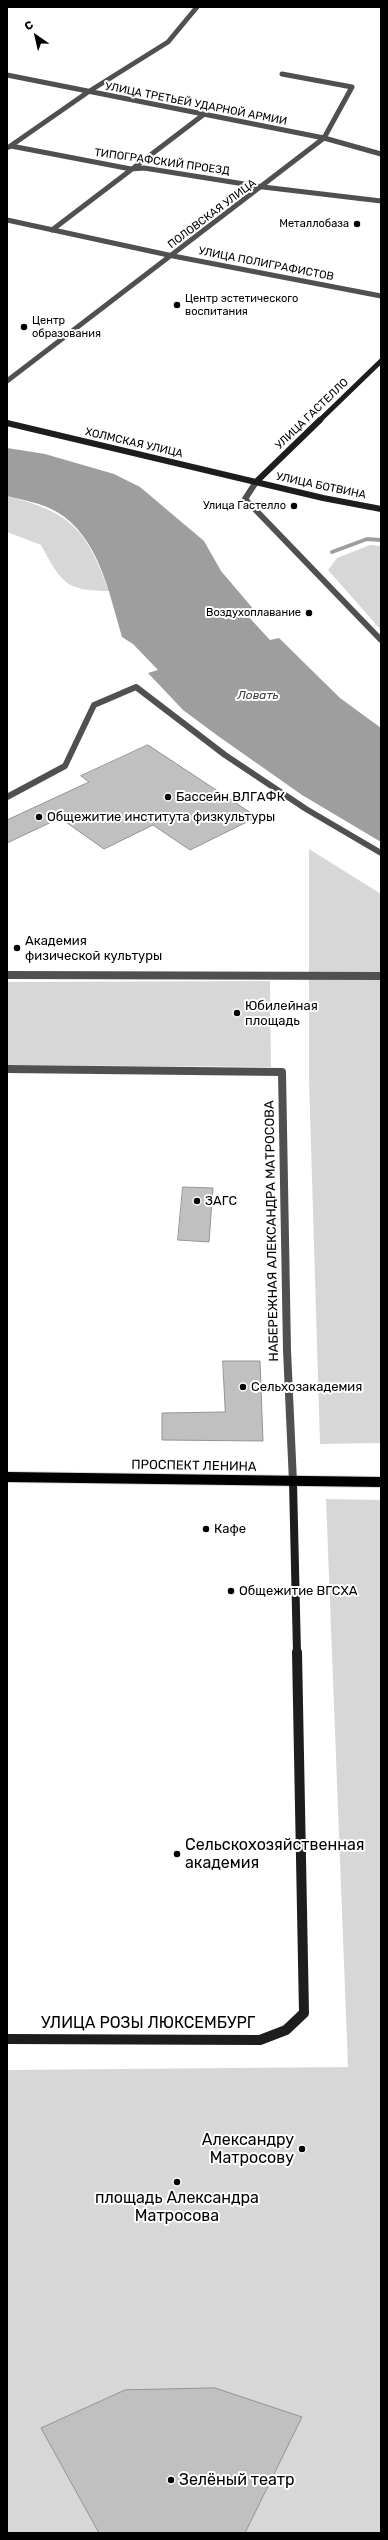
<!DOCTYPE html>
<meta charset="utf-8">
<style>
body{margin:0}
#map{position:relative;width:388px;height:2540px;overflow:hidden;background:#fff;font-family:Rubik,sans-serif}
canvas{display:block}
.frame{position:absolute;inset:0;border:8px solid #000;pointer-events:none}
.north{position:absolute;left:16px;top:16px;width:40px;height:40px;-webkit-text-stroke:3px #fff;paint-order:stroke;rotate:326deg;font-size:11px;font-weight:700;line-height:16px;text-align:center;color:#000}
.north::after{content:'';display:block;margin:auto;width:14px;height:18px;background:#000;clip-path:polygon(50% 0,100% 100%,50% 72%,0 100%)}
</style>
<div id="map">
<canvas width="388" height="2540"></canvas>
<div class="frame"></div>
<div class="north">С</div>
</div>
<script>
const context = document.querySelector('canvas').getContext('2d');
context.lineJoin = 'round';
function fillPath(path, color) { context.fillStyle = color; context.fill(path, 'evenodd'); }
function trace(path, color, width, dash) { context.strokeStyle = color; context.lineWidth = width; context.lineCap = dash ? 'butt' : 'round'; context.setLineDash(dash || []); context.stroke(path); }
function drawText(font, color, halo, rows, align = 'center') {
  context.font = font + ' Rubik,sans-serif'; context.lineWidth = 4; context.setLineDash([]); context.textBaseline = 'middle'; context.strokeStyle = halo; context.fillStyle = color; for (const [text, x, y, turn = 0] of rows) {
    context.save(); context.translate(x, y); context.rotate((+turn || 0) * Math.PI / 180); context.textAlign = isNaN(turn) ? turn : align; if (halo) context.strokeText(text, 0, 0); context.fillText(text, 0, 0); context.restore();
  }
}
const green = new Path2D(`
 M7 496C72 513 86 529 109 591 65 591 61 582 41 545L7 532Z
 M370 545 381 546V630L328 570 337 558Z
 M309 849 381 894V1443L320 1444 309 1079Z
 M270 981 271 1067 7 1065V982Z
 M326 1499 381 1500V2533H7V2070L348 2067Z`);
const water = new Path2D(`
 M7 448 45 454 114 474 140 487 204 541 221 571 255 611 246 614 270 640 279 638 340 698 381 728V842L302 795 218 736 183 710 148 673 158 670 133 644 122 637C109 593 99 537 57 512 42 503 23 500 7 496Z`);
const stream = new Path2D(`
 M332 552 367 539 381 540`);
const building = new Path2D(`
 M148 745 257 817 190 850 153 825 104 849 60 818 7 843V820L89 782 81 776Z
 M183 1187 213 1188 209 1242 178 1240Z
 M223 1361H260L263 1441 162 1440V1413L225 1412Z
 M215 2388 302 2417 245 2533H99L41 2428 125 2390Z`);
const streetFar2 = new Path2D(`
 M7 75 324 138 381 154
 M11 146 131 169 144 168 263 187 381 201
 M9 147 88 92 168 42 197 7
 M7 220 173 256 381 296
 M52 230 203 115
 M7 381 324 138 352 87 282 74`);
const streetFar1 = new Path2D(`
 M256 482 245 499 381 640
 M7 797 65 766 94 705 136 687 225 755 306 809 381 853`);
const street = new Path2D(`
 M7 975 381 976
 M7 1069 282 1072 287 1350 293 1482`);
const secondaryFar3 = new Path2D(`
 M319 421 381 361`);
const secondaryFar2 = new Path2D(`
 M7 423 323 498 381 509
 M256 482 320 420`);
const secondaryFar1 = new Path2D(`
 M293 1482 297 1653`);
const secondary = new Path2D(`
 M7 2039 260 2040 286 2030 304 2013 297 1652`);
const primary = new Path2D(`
 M7 1477 381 1482`);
const markers = [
 [357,224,4,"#000"],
 [177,305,4,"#000"],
 [24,327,4,"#000"],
 [294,506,4,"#000"],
 [309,613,4,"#000"],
 [168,797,4,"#000"],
 [39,817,4,"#000"],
 [17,948,4,"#000"],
 [237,1013,4,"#000"],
 [197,1201,4,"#000"],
 [243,1387,4,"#000"],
 [206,1529,4,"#000"],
 [231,1591,4,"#000"],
 [177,1854,4,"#000"],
 [302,2149,4,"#000"],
 [177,2182,4,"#000"],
 [171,2480,4,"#000"]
];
const farStreetnames = [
 ["УЛИЦА ТРЕТЬЕЙ УДАРНОЙ АРМИИ",196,104,11],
 ["ТИПОГРАФСКИЙ ПРОЕЗД",162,162,8],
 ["ПОЛОВСКАЯ УЛИЦА",212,214,-37],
 ["УЛИЦА ПОЛИГРАФИСТОВ",266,264,11],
 ["УЛИЦА ГАСТЕЛЛО",312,414,-44],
 ["ХОЛМСКАЯ УЛИЦА",134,443,13],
 ["УЛИЦА БОТВИНА",321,486,12]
];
const farPoinames = [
 ["Металлобаза",349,224],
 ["Центр эстетического",185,299,"left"],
 ["воспитания",185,312,"left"],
 ["Центр",32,321,"left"],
 ["образования",32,334,"left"],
 ["Улица Гастелло",286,506],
 ["Воздухоплавание",301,613]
];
const farWaternames = [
 ["Ловать",258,696]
];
const poiNames = [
 ["Бассейн ВЛГАФК",176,797],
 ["Общежитие института физкультуры",47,817],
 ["Aкадемия",25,941],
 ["физической культуры",25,956],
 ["Юбилейная",245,1006],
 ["площадь",245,1021],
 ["ЗАГС",205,1201],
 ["Сельхозакадемия",251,1387],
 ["Кафе",214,1529],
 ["Общежитие ВГСХА",239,1591]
];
const streetNames = [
 ["НАБЕРЕЖНАЯ АЛЕКСАНДРА МАТРОСОВА",272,1231,-91],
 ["ПРОСПЕКТ ЛЕНИНА",194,1466,1]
];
const nearPoinames = [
 ["Сельскохозяйственная",185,1845],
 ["академия",185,1863],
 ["Александру",294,2140,"right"],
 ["Матросову",294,2158,"right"],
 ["площадь Александра",177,2198,"center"],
 ["Матросова",177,2216,"center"],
 ["Зелёный театр",179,2480]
];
const nearStreetnames = [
 ["УЛИЦА РОЗЫ ЛЮКСЕМБУРГ",148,2023]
];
fillPath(green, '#d7d7d7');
fillPath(water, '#9e9e9e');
trace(stream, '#9e9e9e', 4);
fillPath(building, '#c0c0c0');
trace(building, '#949494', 1);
trace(primary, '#dbdbdb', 12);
trace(streetFar2, '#505050', 5);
trace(streetFar1, '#505050', 6);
trace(street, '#505050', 8);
trace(secondaryFar3, '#1d1d1d', 5);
trace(secondaryFar2, '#1d1d1d', 6);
trace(secondaryFar1, '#1d1d1d', 8);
trace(secondary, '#1d1d1d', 10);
trace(primary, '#000', 10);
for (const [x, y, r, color] of markers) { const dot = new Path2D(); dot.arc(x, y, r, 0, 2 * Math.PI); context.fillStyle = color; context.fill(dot); trace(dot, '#fff', 1.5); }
drawText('11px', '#000', '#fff', farStreetnames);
drawText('11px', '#000', '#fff', farPoinames, 'right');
drawText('italic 12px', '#3f3f3f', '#fff', farWaternames);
drawText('13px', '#000', '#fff', poiNames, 'left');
drawText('13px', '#000', '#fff', streetNames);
drawText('16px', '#000', '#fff', nearPoinames, 'left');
drawText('16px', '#000', '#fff', nearStreetnames);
</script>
